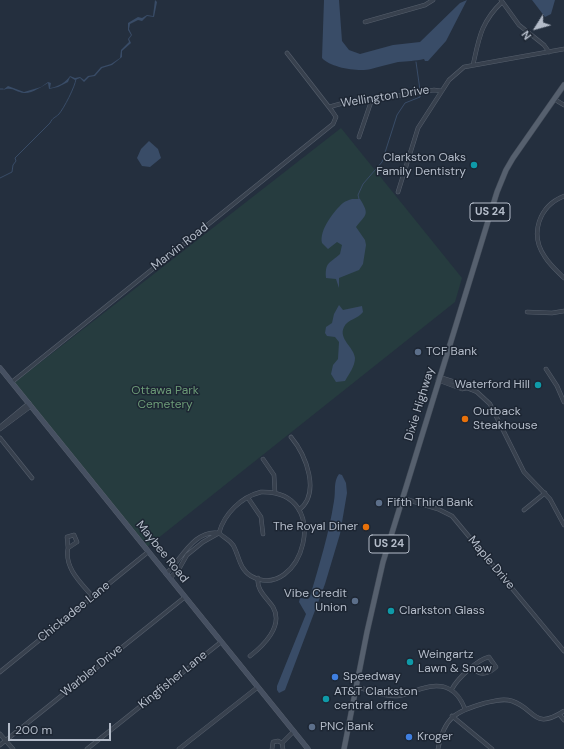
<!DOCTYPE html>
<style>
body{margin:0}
#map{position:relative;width:564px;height:749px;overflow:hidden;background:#242f3e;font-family:"DM Sans",sans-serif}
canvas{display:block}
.north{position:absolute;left:516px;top:8px;width:40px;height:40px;-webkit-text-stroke:3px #1d2633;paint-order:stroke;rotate:233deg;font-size:11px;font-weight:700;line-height:16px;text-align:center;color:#b4bcc9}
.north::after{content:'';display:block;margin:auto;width:14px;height:18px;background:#b4bcc9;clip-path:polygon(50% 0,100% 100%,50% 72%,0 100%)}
.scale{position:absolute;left:8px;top:723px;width:103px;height:18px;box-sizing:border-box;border:2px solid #b4bcc9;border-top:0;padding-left:5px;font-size:12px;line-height:14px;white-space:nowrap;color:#b4bcc9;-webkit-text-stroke:3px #1d2633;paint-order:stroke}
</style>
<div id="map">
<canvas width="564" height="749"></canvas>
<div class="north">N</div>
<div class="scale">200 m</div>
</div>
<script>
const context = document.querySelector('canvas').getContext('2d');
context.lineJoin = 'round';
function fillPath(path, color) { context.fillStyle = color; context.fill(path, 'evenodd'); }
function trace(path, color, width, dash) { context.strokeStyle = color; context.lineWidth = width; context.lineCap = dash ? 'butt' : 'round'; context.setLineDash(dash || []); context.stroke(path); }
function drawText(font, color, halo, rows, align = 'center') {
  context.font = font + ' "DM Sans",sans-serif'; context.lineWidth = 3; context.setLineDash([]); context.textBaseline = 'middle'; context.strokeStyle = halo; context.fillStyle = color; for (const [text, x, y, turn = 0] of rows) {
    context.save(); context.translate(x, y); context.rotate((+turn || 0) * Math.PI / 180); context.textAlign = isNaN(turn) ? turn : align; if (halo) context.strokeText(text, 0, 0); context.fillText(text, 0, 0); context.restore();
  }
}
const green = new Path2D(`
 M341 128 462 278 455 302 147 547 14 383Z`);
const water = new Path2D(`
 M155 0 157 2 154 17 147 16 142 21 138 20 130 24 129 29 132 35 129 39 131 43 122 51V57L112 65 102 68 95 76 89 77 84 82 80 78 75 80 70 77 68 82 58 87 49 89 48 83C43 86 31 94 24 93 16 92 12 86 3 90L8 86 24 92 41 87 48 82 51 83 50 88C58 87 66 82 70 76L75 78 80 77 84 80 88 76 94 75 101 67 111 64 120 58 121 50 129 42 128 39 131 35 128 30V23L138 17 142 18 147 15 153 16Z
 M324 0H339L342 41 349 50 360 54 393 45 420 42 460 3 467 0 446 41 428 61H425L424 59C415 61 408 61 398 62 389 64 379 67 371 69 359 72 331 68 322 58Z
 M532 0H555L551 14 545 17Z
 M149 141 158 149 161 158 150 167 142 166 137 158 141 149Z
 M352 199H360C370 215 366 214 356 227L365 240 366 245 363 264 359 270 339 278V288L336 279 326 278C325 262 329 264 340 254L342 245 337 242 328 249 322 243C319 230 334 211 343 203 345 201 349 200 352 199Z
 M339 305 343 310 362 306 363 312C358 319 348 319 344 327 338 339 354 347 355 358 355 366 349 374 345 381L336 382 331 374 333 365 338 359 339 342 335 337 327 336 325 333 326 327 332 323 334 314Z
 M339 474 342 475 346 483 347 493 340 534 325 584 285 690 279 693 277 690V686L306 614 299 602 300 598 308 599 310 597C319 565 329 534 334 501 336 491 333 482 339 474Z`);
const stream = new Path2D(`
 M416 62 420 90
 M0 89H3
 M0 178 12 172 13 165 16 161 15 158 50 123C53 117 55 118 59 114 64 108 75 87 76 79
 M359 199 358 195 363 184 382 162 397 115 405 103 420 97V93`);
const minor = new Path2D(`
 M501 0 519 25 544 45 549 52
 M365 22 425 5 433 0
 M473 65C479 38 481 22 502 2
 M554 99 564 105
 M329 107 347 102 382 98 434 90 442 91
 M359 137 372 99
 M398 192 418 128 449 80 464 67 564 49
 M564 196C539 206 529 234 545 257 550 265 557 271 564 278
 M527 312 552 313 564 311
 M546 369 557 386 564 402
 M438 380 462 389 467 388 464 385 439 377
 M12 382 333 124 336 117 332 111 287 53
 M467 388 477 392 490 404 524 472 550 499 564 525
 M0 427 29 403
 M0 429 31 406
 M291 437C306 455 321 493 299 510
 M0 438 32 478
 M263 459 274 475 275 493
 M261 492C336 490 301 604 251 576 239 569 239 555 233 545 229 539 224 538 219 533 224 514 241 497 261 492Z
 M248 498 261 517 263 534
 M402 498 438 509 452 516 564 651
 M524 510 545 493
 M68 548 67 537 74 535 77 542 68 548C64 568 81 583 93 597
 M166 574C181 560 194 529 219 533L203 542 187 555 179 569 170 578
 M250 656C263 646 284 626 273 607 267 598 256 590 258 578
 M0 672 148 552
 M357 687C369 690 385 697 397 696 406 696 415 690 424 688 444 682 458 690 465 709
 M452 689C457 679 478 659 489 657L496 667C489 674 479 677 473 667
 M559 714 564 720
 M452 716 492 749
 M0 734 13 749
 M282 743 294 731
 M282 743 283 749
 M0 745 185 597
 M87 749 221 642
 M179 749 258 687
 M272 749 273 742 278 741 282 743
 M438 749C444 717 456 711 485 703 494 701 503 698 512 701 536 709 533 731 564 711`);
const secondary = new Path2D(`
 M0 368 308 749`);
const primary = new Path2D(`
 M344 749 367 632 383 562 497 192 506 170 513 158 564 85`);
const markers = [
 [474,165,4,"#0f9aa8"],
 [418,352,4,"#5c6f8a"],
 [538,385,4,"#0f9aa8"],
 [465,419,4,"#e8710a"],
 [379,503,4,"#5c6f8a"],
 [366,527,4,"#e8710a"],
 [355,601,4,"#5c6f8a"],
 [391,611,4,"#0f9aa8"],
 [410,662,4,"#0f9aa8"],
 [335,677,4,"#3f7fe0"],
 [326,699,4,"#0f9aa8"],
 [312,727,4,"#5c6f8a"],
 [409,737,4,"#3f7fe0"]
];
const shields = [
 [490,212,40],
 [389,544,40]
];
const shieldNames = [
 ["US 24",490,212],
 ["US 24",389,544]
];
const streetNames = [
 ["Wellington Drive",385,97,-9],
 ["Marvin Road",180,247,-38],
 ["Dixie Highway",420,404,-73],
 ["Maybee Road",162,552,51],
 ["Maple Drive",491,563,50],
 ["Chickadee Lane",74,612,-39],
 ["Warbler Drive",92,671,-39],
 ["Kingfisher Lane",173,680,-39]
];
const poiNames = [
 ["Clarkston Oaks",466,158,"right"],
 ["Family Dentistry",466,172,"right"],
 ["TCF Bank",426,352],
 ["Waterford Hill",530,385,"right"],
 ["Outback",473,412],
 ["Steakhouse",473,426],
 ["Fifth Third Bank",387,503],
 ["The Royal Diner",358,527,"right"],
 ["Vibe Credit",347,594,"right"],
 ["Union",347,608,"right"],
 ["Clarkston Glass",399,611],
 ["Weingartz",418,655],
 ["Lawn & Snow",418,669],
 ["Speedway",343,677],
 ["AT&T Clarkston",334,692],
 ["central office",334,706],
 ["PNC Bank",320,727],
 ["Kroger",417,737]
];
const parkNames = [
 ["Ottawa Park",165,391],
 ["Cemetery",165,405]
];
fillPath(green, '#263c3f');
fillPath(water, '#394c67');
trace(stream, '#394c67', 1);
trace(minor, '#565f6c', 4.5);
trace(secondary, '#565f6c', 5.5);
trace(primary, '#414a57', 6);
trace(minor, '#38414e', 3.5);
trace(secondary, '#465061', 4.5);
trace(primary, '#56606e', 5);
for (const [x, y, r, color] of markers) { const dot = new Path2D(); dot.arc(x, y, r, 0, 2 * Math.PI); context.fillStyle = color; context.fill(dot); trace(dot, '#1d2633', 1.5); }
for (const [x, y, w] of shields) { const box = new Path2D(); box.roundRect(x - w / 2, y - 9, w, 18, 3); context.fillStyle = '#1d2633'; context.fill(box); trace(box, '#b4bcc9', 1); }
drawText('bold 11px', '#b4bcc9', null, shieldNames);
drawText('12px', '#b4bcc9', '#1d2633', streetNames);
drawText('12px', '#b4bcc9', '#1d2633', poiNames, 'left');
drawText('12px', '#6b9a76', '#1d2633', parkNames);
</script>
